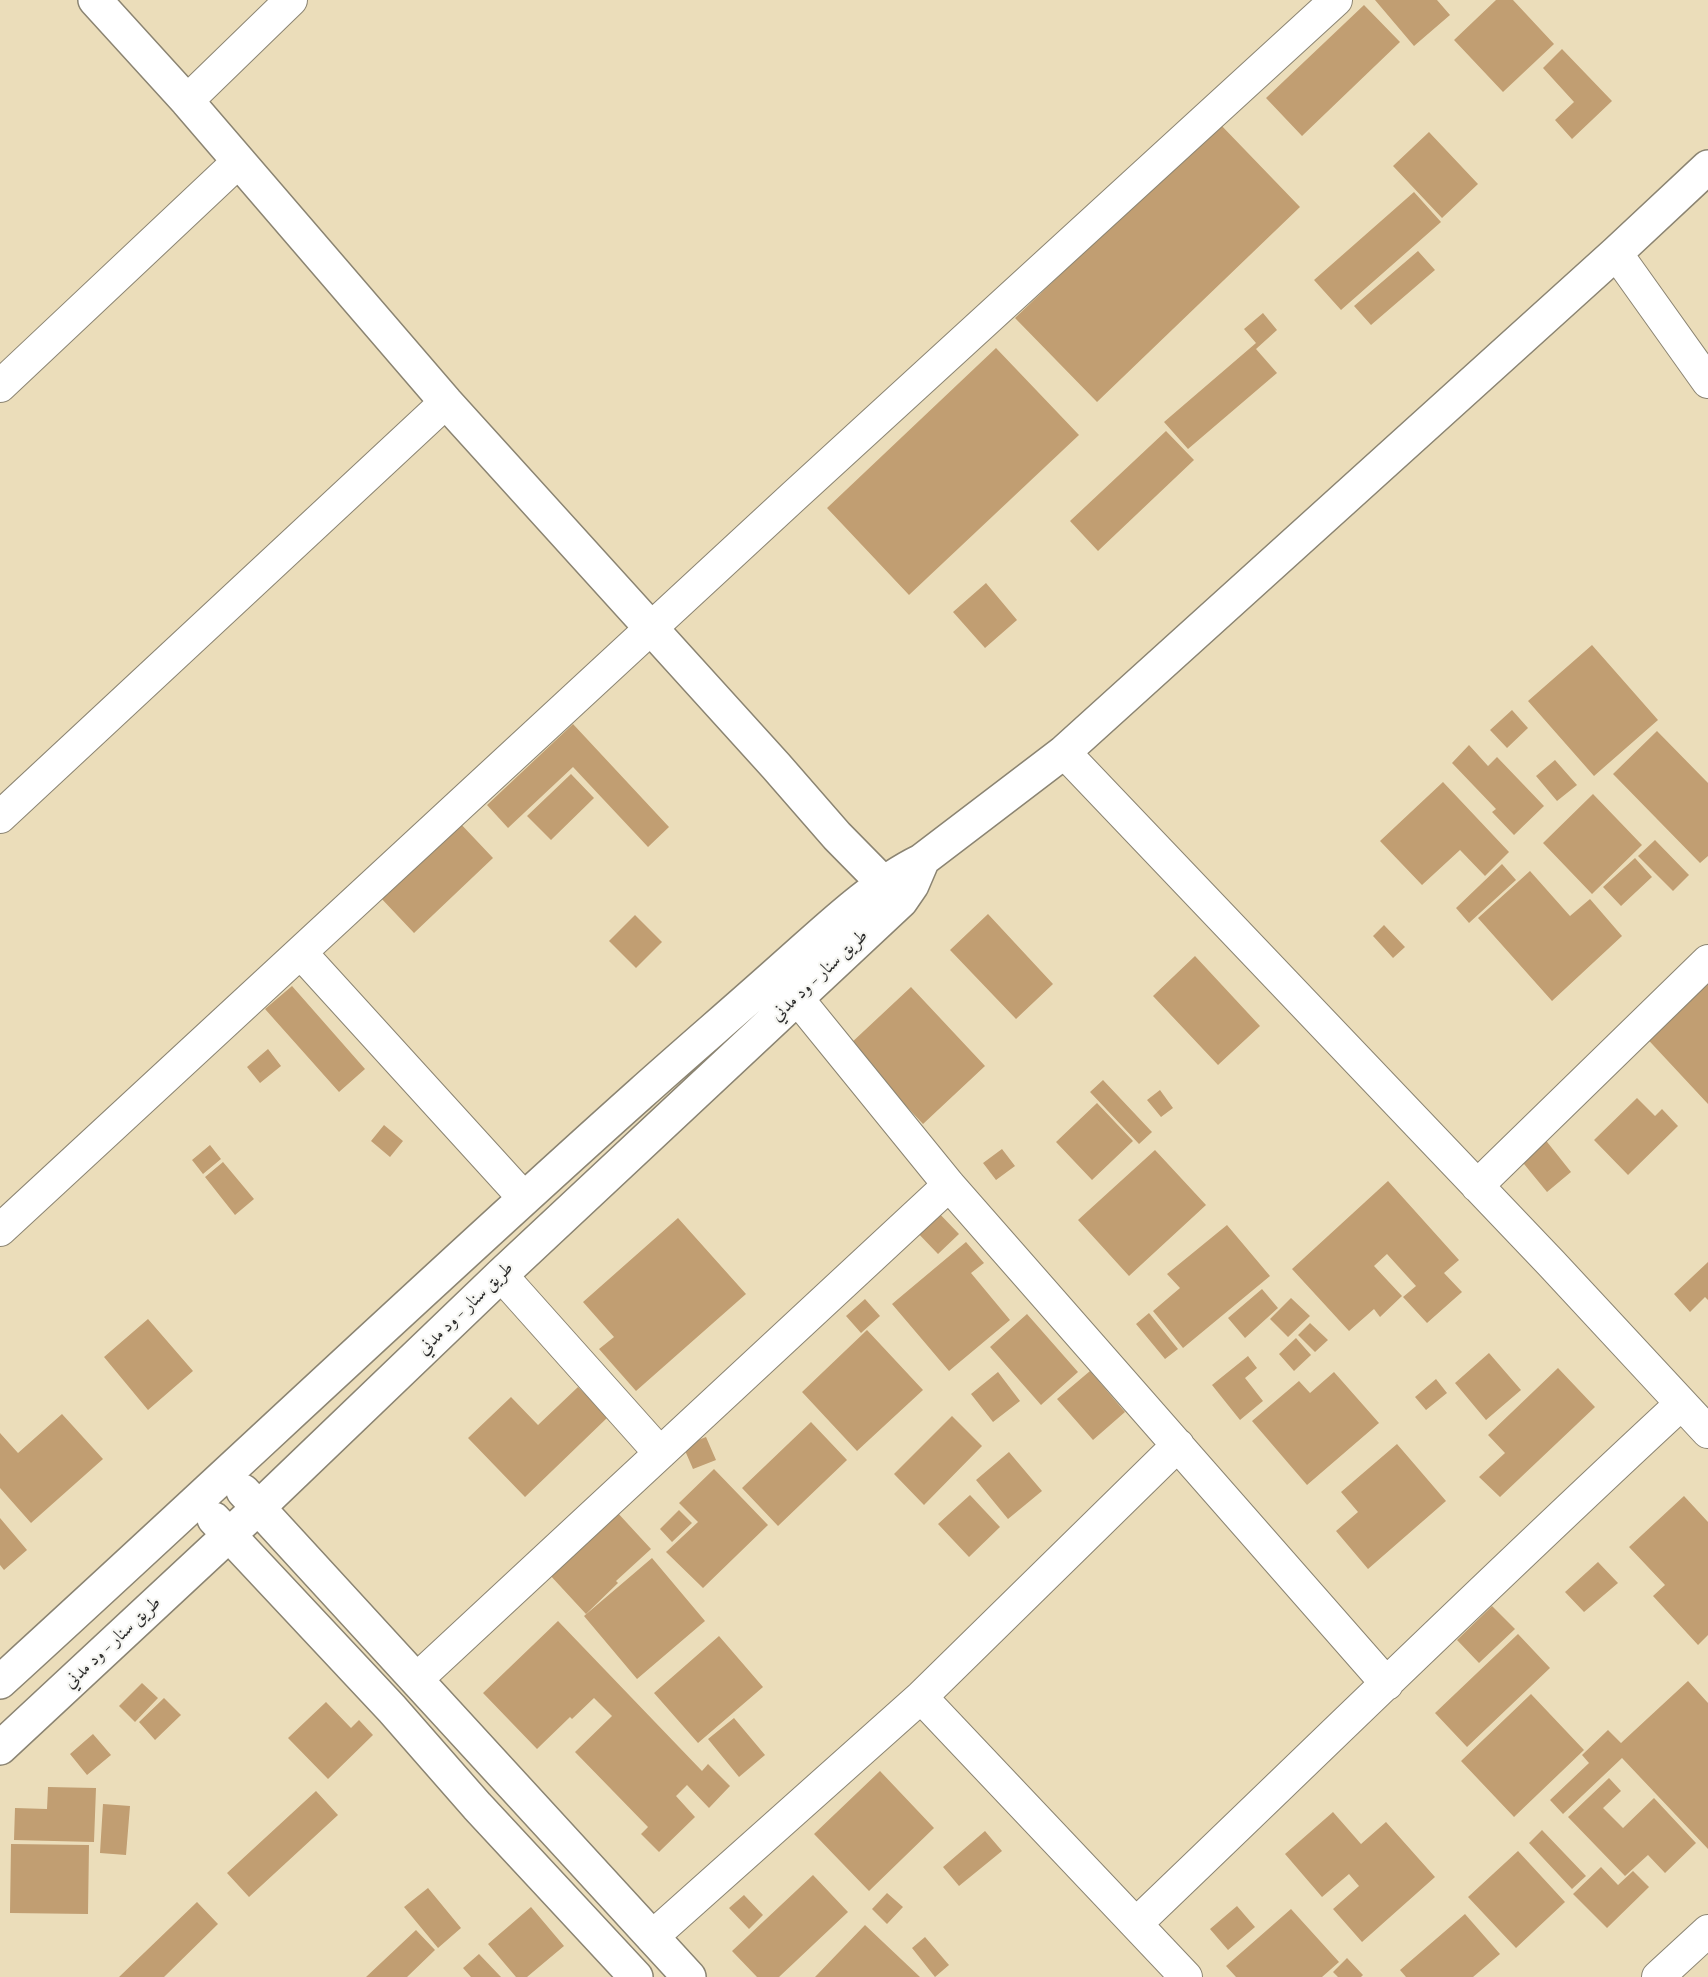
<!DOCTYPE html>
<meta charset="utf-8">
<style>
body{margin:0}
canvas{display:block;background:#ebddba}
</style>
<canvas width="1708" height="1977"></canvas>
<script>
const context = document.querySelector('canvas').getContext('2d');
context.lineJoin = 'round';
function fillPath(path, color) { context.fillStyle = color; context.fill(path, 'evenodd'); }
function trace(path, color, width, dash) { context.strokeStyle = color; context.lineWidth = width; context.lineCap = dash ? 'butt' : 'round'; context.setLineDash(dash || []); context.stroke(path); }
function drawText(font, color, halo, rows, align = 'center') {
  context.font = font + ' "Libre Bodoni",Amiri,serif'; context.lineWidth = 4.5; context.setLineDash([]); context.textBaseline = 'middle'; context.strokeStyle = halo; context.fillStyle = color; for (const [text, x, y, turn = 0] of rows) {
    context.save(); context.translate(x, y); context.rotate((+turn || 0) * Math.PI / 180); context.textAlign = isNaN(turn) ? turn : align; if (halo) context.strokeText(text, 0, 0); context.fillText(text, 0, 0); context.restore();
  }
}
const building = new Path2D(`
 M1375 0H1437L1450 15 1414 46Z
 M1496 0H1513L1554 44 1503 92 1454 40Z
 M1364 5 1400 42 1302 136 1266 98Z
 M1562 49 1612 101 1572 139 1555 120 1574 102 1543 68Z
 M1219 123 1300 207 1097 402 1015 318Z
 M1429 132 1478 184 1442 218 1393 166Z
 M1414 192 1441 222 1341 310 1314 280Z
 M1418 251 1435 270 1371 325 1354 306Z
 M1263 313 1277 330 1256 349 1277 373 1188 449 1164 422 1256 343 1244 329Z
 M996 348 1079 435 909 595 827 508Z
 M1166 431 1194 460 1098 551 1070 521Z
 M986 583 1017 620 985 648 953 612Z
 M1592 645 1658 720 1594 776 1528 701Z
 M1512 710 1528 728 1507 748 1490 730Z
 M573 724 669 827 648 847 573 767 508 828 487 805Z
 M1657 731 1708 783V856L1700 863 1613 774Z
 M1469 745 1488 766 1497 757 1544 806 1514 835 1492 812 1496 809 1452 763Z
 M1555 760 1577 785 1557 801 1536 776Z
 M571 774 594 798 551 840 527 816Z
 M1443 782 1509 852 1485 876 1460 850 1422 885 1380 841Z
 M1593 794 1642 845 1592 894 1543 843Z
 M458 821 493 858 414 933 379 896Z
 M1655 840 1689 875 1673 891 1638 856Z
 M1635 858 1652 877 1621 906 1603 887Z
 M1502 864 1516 880 1469 923 1456 908Z
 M1530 871 1570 916 1590 899 1622 936 1552 1001 1478 918Z
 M988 914 1053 984 1016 1019 950 950Z
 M635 915 662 942 636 968 609 941Z
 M1384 925 1405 947 1393 958 1373 936Z
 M1195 956 1260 1026 1218 1065 1153 996Z
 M1708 964V1104L1640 1031Z
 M292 986 365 1069 339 1092 265 1009Z
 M911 987 985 1066 923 1124 849 1045Z
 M268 1049 281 1066 260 1083 247 1067Z
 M1103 1080 1152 1132 1139 1144 1090 1092Z
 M1160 1090 1173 1108 1161 1117 1147 1100Z
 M1637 1098 1655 1116 1662 1109 1678 1126 1628 1175 1594 1140Z
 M1097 1103 1133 1141 1092 1180 1056 1142Z
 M384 1125 403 1141 390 1157 371 1141Z
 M1540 1133 1571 1172 1547 1192 1515 1153Z
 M210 1145 221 1159 203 1174 192 1160Z
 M1002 1149 1015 1166 996 1180 983 1163Z
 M1155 1150 1206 1205 1129 1276 1078 1220Z
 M223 1162 254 1199 235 1215 205 1177Z
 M1388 1181 1459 1260 1444 1273 1462 1292 1427 1323 1403 1297 1416 1286 1387 1254 1374 1266 1402 1296 1380 1317 1374 1309 1349 1331 1292 1269Z
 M934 1208 959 1234 938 1254 913 1228Z
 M678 1218 746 1294 636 1391 599 1349 614 1337 583 1302Z
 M1227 1225 1270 1276 1183 1348 1153 1311 1180 1288 1167 1274Z
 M966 1242 984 1263 971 1273 1010 1320 949 1371 892 1304Z
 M1708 1262V1300L1705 1297 1690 1312 1674 1294Z
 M1262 1289 1278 1308 1245 1338 1228 1318Z
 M1291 1298 1310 1316 1288 1337 1270 1319Z
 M865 1299 880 1316 861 1333 846 1316Z
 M1149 1313 1178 1349 1165 1359 1136 1324Z
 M1027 1314 1078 1372 1041 1405 990 1347Z
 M148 1319 193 1371 148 1410 104 1357Z
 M1310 1323 1328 1340 1315 1352 1298 1335Z
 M867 1330 923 1390 857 1451 802 1392Z
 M1296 1338 1311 1355 1294 1371 1279 1354Z
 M1489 1353 1521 1390 1486 1420 1455 1383Z
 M1248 1356 1257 1368 1245 1378 1263 1401 1240 1420 1212 1385Z
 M1558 1368 1595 1407 1500 1497 1479 1477 1505 1453 1488 1435Z
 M1090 1371 1125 1412 1093 1440 1057 1399Z
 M998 1372 1020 1401 993 1422 971 1394Z
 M1334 1372 1379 1423 1307 1485 1252 1421 1299 1381 1310 1393Z
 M1436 1379 1447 1393 1426 1410 1415 1397Z
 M578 1387 608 1417 525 1497 468 1438 511 1397 538 1425Z
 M62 1414 103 1459 31 1523 0 1488V1433L18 1453Z
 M952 1416 982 1446 924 1505 894 1474Z
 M811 1422 847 1460 778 1526 742 1488Z
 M706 1437 716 1460 693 1469 683 1446Z
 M1397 1444 1446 1501 1368 1569 1336 1531 1358 1512 1341 1492Z
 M1009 1452 1042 1491 1008 1519 976 1480Z
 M714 1469 768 1525 703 1588 666 1552 698 1522 679 1503Z
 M970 1495 1000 1527 969 1557 938 1524Z
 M1684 1496 1708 1522V1635L1698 1645 1653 1596 1665 1585 1629 1547Z
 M679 1510 692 1523 672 1542 660 1529Z
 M616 1511 651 1549 616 1581 618 1583 586 1614 549 1574Z
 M0 1518 27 1550 4 1570 0 1565Z
 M652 1558 705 1621 637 1679 584 1616Z
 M1598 1562 1618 1583 1584 1612 1565 1592Z
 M1492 1606 1515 1629 1479 1663 1457 1640Z
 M558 1621 702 1771 708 1764 730 1786 709 1808 687 1785 676 1796 695 1817 659 1852 641 1834 648 1827 575 1752 612 1716 594 1698 572 1719 570 1717 537 1749 483 1693Z
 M1518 1634 1550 1668 1467 1747 1435 1713Z
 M719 1636 763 1687 698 1743 654 1693Z
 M1688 1681 1708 1703V1849L1622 1758 1563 1814 1550 1800 1589 1763 1582 1755 1608 1730 1621 1743Z
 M142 1683 158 1698 135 1722 119 1706Z
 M1531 1694 1584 1750 1514 1817 1461 1761Z
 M164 1698 181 1715 155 1740 139 1722Z
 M326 1702 351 1728 359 1720 373 1735 328 1779 288 1738Z
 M734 1718 765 1755 739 1777 708 1739Z
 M93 1734 111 1755 87 1775 70 1754Z
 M880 1771 934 1828 869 1891 814 1834Z
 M1609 1778 1621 1791 1603 1808 1623 1828 1654 1798 1696 1843 1665 1873 1648 1855 1625 1876 1568 1817Z
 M48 1787 96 1788 94 1842 14 1840 15 1808 47 1809Z
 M316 1791 338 1815 249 1897 227 1873Z
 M103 1804 130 1806 126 1855 100 1853Z
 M1333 1812 1361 1844 1386 1822 1435 1877 1362 1942 1333 1909 1359 1886 1349 1874 1322 1897 1285 1854Z
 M1542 1830 1586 1876 1572 1889 1529 1843Z
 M985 1831 1002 1851 959 1886 943 1867Z
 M11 1844 89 1845 88 1914 10 1913Z
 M1518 1851 1565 1902 1516 1948 1468 1897Z
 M1601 1867 1618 1885 1633 1871 1649 1887 1607 1928 1573 1894Z
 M813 1875 848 1912 779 1977H757L732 1951Z
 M428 1888 461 1928 438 1948 404 1907Z
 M887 1893 903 1907 887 1924 872 1909Z
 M744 1895 763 1915 749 1929 729 1908Z
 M197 1902 218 1924 164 1977H119Z
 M1237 1906 1255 1927 1228 1950 1210 1929Z
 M531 1907 564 1946 527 1977H516L488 1944Z
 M1291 1909 1339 1962 1322 1977H1236L1226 1966Z
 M1465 1914 1500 1954 1473 1977H1406L1400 1970Z
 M865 1925 920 1977H815Z
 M416 1930 435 1950 407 1977H366Z
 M925 1937 949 1965 935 1977 912 1948Z
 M479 1954 501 1977H471L463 1968Z
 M1347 1958 1363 1975 1361 1977H1338L1333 1972Z`);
const minor = new Path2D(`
 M187 101 291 0
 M1616 253 1708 382
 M0 386 238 162
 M1064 752 1551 1263 1708 1432
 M0 817 446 402
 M301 953 524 1198
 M780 980 797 998 949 1185 1387 1684
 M1477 1186 1708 961
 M0 1230 794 496 1336 0
 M501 1275 660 1453
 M417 1679 949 1185
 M921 1697 1186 1977
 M1137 1923C1318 1750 1497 1574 1681 1404
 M652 1937 921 1697 1178 1445
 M1658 1977 1708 1931`);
const tertiary = new Path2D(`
 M95 0 187 101 446 402 776 766 837 836 900 900
 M243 1491 689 1977
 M214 1519 392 1709 477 1806 636 1977
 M0 1682C214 1487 424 1287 640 1094 688 1051 736 1010 784 967 825 931 872 885 921 861L1064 752 1616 253 1708 167
 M0 1748 258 1508 501 1275 901 901 912 885 921 864`);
const streetNames = [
 ["طريق سنار - ود مدني",820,976,-43],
 ["طريق سنار - ود مدني",466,1309,-44],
 ["طريق سنار - ود مدني",113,1643,-43]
];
fillPath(building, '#c19e72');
trace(minor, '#8b8472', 34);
trace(tertiary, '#8b8472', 36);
trace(minor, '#fff', 32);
trace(tertiary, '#fff', 33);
drawText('18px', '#2b2b2b', '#f6f6f2', streetNames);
</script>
